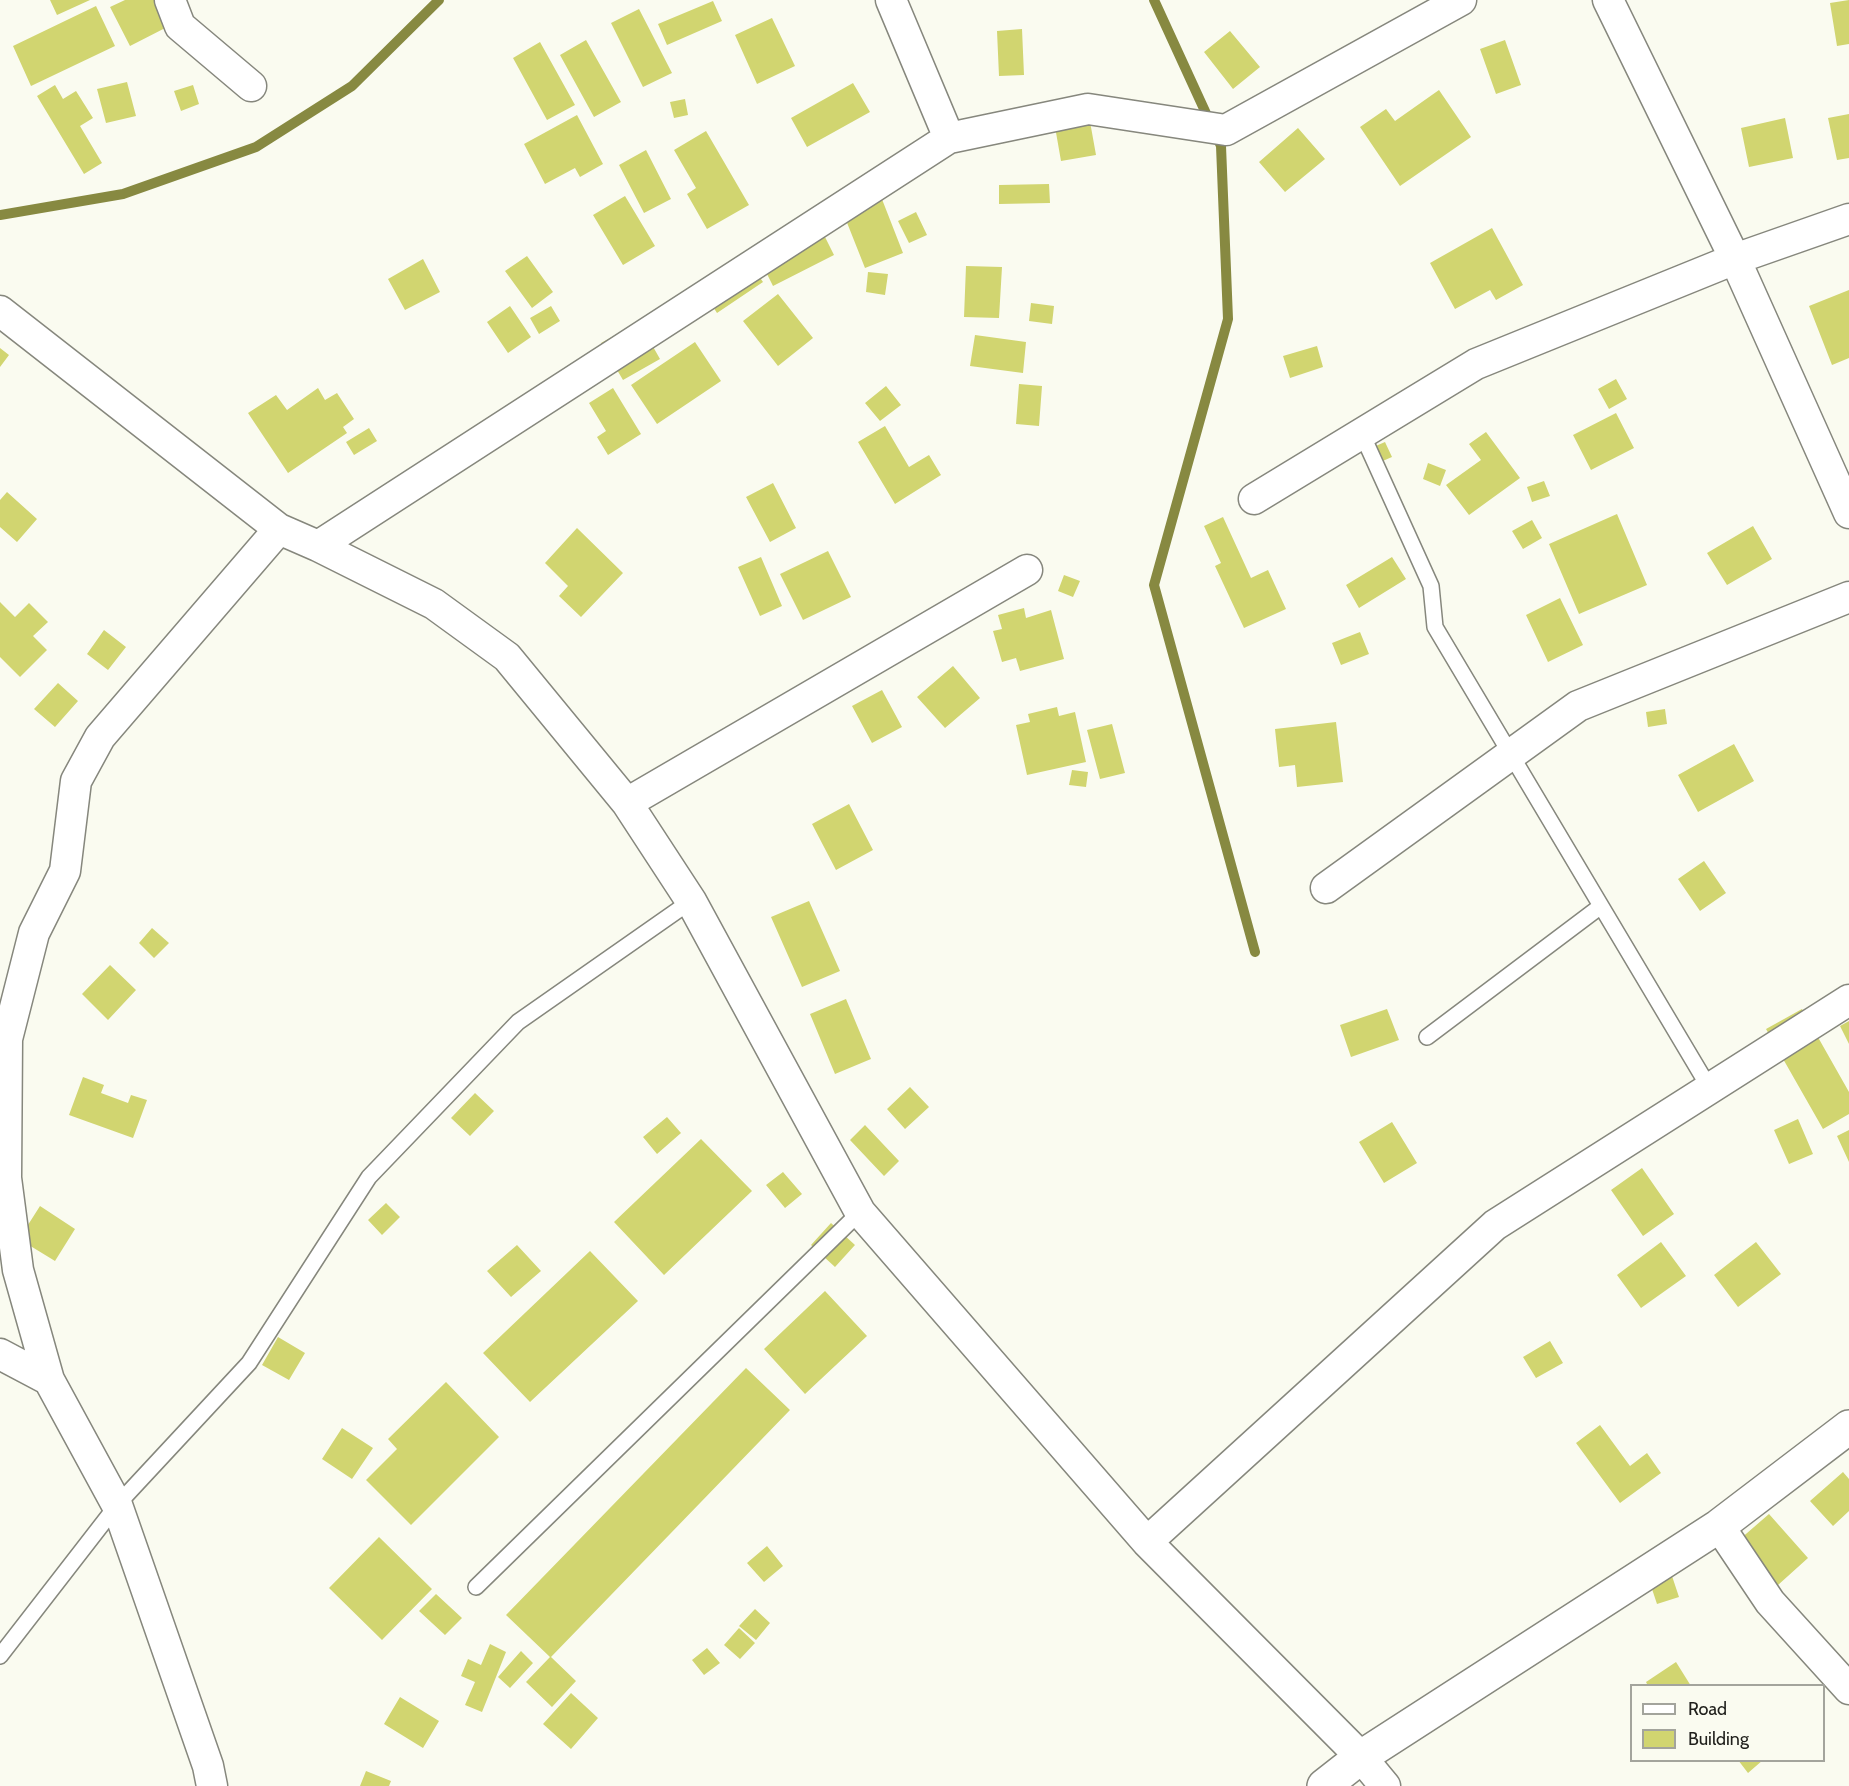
<!DOCTYPE html>
<style>
body{margin:0}
#map{position:relative;width:1849px;height:1786px;overflow:hidden;background:#fafbf0;font-family:Cabin,sans-serif}
canvas{display:block}
.legend{position:absolute;left:1630px;top:1684px;width:195px;height:78px;box-sizing:border-box;background:#fafbf0;border:2px solid #a3a49c;margin:0;padding:8px 10px;list-style:none;font-size:18px;color:#21211d}
.legend li{display:flex;align-items:center;gap:12px;height:30px}
.legend b{width:30px;border:2px solid #a3a49c}
</style>
<div id="map">
<canvas width="1849" height="1786"></canvas>
<ul class="legend">
<li><b style="height:8px;background:#fff"></b>Road</li>
<li><b style="height:16px;background:#d1d570"></b>Building</li>
</ul>
</div>
<script>
const context = document.querySelector('canvas').getContext('2d');
context.lineJoin = 'round';
function trace(path, color, width, dash) { context.strokeStyle = color; context.lineWidth = width; context.lineCap = dash ? 'butt' : 'round'; context.setLineDash(dash || []); context.stroke(path); }
function fillPath(path, color) { context.fillStyle = color; context.fill(path, 'evenodd'); }
const stream = new Path2D(`
 M1154 0 1221 146 1228 319 1154 585 1255 952
 M0 215 123 194 256 147 352 86 439 0`);
const building = new Path2D(`
 M50 0H90L57 15Z
 M125 0H160L173 24 130 46 110 7Z
 M1849 0V44L1837 46 1830 3Z
 M713 1 722 21 667 45 658 24Z
 M96 6 115 46 31 86 13 46Z
 M639 9 672 73 643 87 611 23Z
 M772 18 795 66 757 84 735 35Z
 M1022 29 1024 75 999 76 997 31Z
 M1230 31 1260 67 1233 89 1204 52Z
 M586 40 621 102 594 117 560 55Z
 M1505 40 1521 85 1496 94 1480 49Z
 M540 42 575 105 547 120 513 58Z
 M127 82 136 116 106 123 97 89Z
 M853 83 870 112 807 147 791 118Z
 M55 85 63 99 76 91 93 118 80 126 102 163 84 174 37 96Z
 M193 85 199 104 181 111 174 91Z
 M1439 90 1471 137 1400 186 1360 127 1386 109 1395 121Z
 M685 99 688 115 674 118 670 102Z
 M1849 114V158L1837 160 1828 118Z
 M577 115 603 164 580 177 575 168 545 184 524 144Z
 M1089 116 1096 155 1061 161 1054 121Z
 M1785 118 1793 158 1749 167 1741 128Z
 M1298 128 1325 159 1285 192 1259 162Z
 M706 131 749 205 707 229 687 194 696 188 674 150Z
 M646 150 671 199 644 213 619 165Z
 M1049 184 1050 203 999 204V185Z
 M878 189 903 253 865 268 840 205Z
 M625 196 655 246 623 265 593 215Z
 M916 212 927 235 909 243 898 221Z
 M818 223 834 255 773 286 757 254Z
 M1492 228 1523 285 1496 300 1490 290 1455 309 1430 263Z
 M527 256 553 292 532 308 505 271Z
 M745 256 763 282 717 313 700 287Z
 M423 259 440 292 405 310 388 279Z
 M966 266 1002 267 999 318 964 317Z
 M868 272 888 274 885 295 866 292Z
 M1849 290V358L1832 365 1809 306Z
 M778 294 813 338 778 366 743 321Z
 M1031 303 1054 306 1052 324 1029 321Z
 M510 306 531 337 508 353 487 322Z
 M551 306 560 321 539 334 530 318Z
 M639 322 660 359 623 380 601 343Z
 M975 335 1026 342 1023 373 970 366Z
 M695 342 721 381 657 424 631 385Z
 M1317 346 1323 367 1290 378 1283 356Z
 M0 348 9 355 0 367Z
 M1616 379 1627 399 1609 409 1598 389Z
 M1019 384 1042 386 1039 426 1016 424Z
 M886 386 901 405 880 421 865 403Z
 M318 388 325 400 337 393 354 419 343 427 347 433 288 473 248 413 276 395 287 410Z
 M613 388 641 434 608 455 597 437 606 431 589 403Z
 M1616 413 1634 448 1591 470 1573 435Z
 M885 426 909 467 929 455 941 475 895 504 858 442Z
 M369 428 377 441 354 455 346 442Z
 M1486 432 1520 478 1469 515 1446 485 1481 460 1469 444Z
 M1385 442 1392 457 1378 463 1371 448Z
 M1428 463 1446 470 1440 486 1423 479Z
 M1544 481 1550 496 1532 502 1527 487Z
 M773 483 796 528 770 542 746 497Z
 M7 492 37 519 17 542 0 527V500Z
 M1617 514 1647 585 1579 614 1549 544Z
 M1223 517 1251 578 1268 570 1286 609 1244 628 1215 566 1221 563 1204 526Z
 M1532 520 1542 538 1523 549 1512 531Z
 M1753 526 1772 559 1727 585 1707 553Z
 M577 528 623 573 581 617 559 596 568 586 545 563Z
 M828 551 851 597 803 620 780 574Z
 M761 557 782 606 760 616 738 567Z
 M1392 557 1406 579 1359 608 1346 585Z
 M1064 575 1080 581 1073 597 1058 591Z
 M1560 598 1583 645 1548 662 1526 615Z
 M0 602 15 617 29 603 48 622 33 636 47 650 20 677 0 657Z
 M1024 608 1026 618 1051 610 1064 659 1020 671 1016 658 1002 662 993 631 1002 629 998 615Z
 M104 630 126 647 108 670 87 654Z
 M1360 632 1369 654 1341 665 1332 643Z
 M953 666 980 698 945 728 917 697Z
 M58 683 78 701 55 727 34 709Z
 M882 690 902 727 872 743 852 706Z
 M1057 707 1059 716 1075 712 1086 762 1027 775 1016 725 1030 722 1028 714Z
 M1665 709 1667 724 1648 727 1646 712Z
 M1336 722 1343 782 1297 787 1295 765 1279 767 1275 729Z
 M1112 724 1125 773 1100 779 1087 730Z
 M1734 744 1754 781 1698 812 1678 775Z
 M1072 770 1088 772 1086 787 1069 785Z
 M849 804 873 850 836 870 812 824Z
 M1704 861 1726 893 1700 911 1678 879Z
 M809 901 840 971 802 987 771 917Z
 M152 928 169 943 154 958 139 943Z
 M110 965 136 990 108 1020 82 994Z
 M846 999 871 1059 835 1074 810 1014Z
 M1387 1009 1399 1040 1351 1057 1340 1025Z
 M1802 1009 1849 1092V1114L1823 1129 1766 1029Z
 M1849 1021V1044L1840 1026Z
 M83 1077 104 1085 101 1093 128 1103 131 1095 147 1100 133 1138 69 1115Z
 M910 1087 929 1107 905 1129 887 1109Z
 M475 1093 494 1111 470 1136 451 1118Z
 M667 1117 681 1133 657 1154 643 1137Z
 M1798 1119 1813 1154 1789 1164 1774 1130Z
 M1392 1122 1417 1163 1384 1183 1359 1142Z
 M865 1125 899 1161 884 1176 850 1140Z
 M1849 1130V1162L1837 1136Z
 M701 1139 752 1191 664 1275 614 1222Z
 M1642 1168 1674 1214 1643 1236 1611 1190Z
 M783 1172 802 1194 785 1208 766 1185Z
 M386 1203 400 1217 382 1235 368 1220Z
 M40 1206 75 1229 55 1261 19 1239Z
 M831 1223 855 1245 835 1267 811 1245Z
 M1661 1242 1686 1276 1641 1308 1617 1275Z
 M1756 1242 1781 1274 1738 1307 1714 1275Z
 M517 1245 541 1271 511 1297 487 1271Z
 M590 1251 638 1301 530 1402 483 1353Z
 M825 1291 867 1336 805 1394 764 1349Z
 M278 1337 305 1353 289 1380 262 1365Z
 M1550 1341 1563 1363 1536 1378 1523 1357Z
 M746 1368 790 1410 551 1657 576 1681 552 1707 526 1682 550 1657 506 1615Z
 M446 1382 499 1437 411 1525 366 1480 397 1449 388 1439Z
 M1600 1425 1630 1466 1647 1453 1661 1473 1620 1503 1576 1443Z
 M342 1428 373 1448 352 1479 322 1459Z
 M1843 1472 1849 1479V1511L1833 1526 1810 1501Z
 M1769 1514 1808 1558 1778 1585 1739 1540Z
 M379 1537 432 1589 382 1640 329 1588Z
 M767 1546 783 1566 764 1582 747 1563Z
 M1672 1576 1679 1597 1657 1604 1650 1583Z
 M436 1594 462 1618 445 1635 419 1611Z
 M755 1609 770 1623 756 1640 739 1626Z
 M739 1628 755 1643 740 1659 724 1645Z
 M490 1644 506 1652 482 1712 465 1705 475 1682 461 1676 468 1659 481 1665Z
 M707 1648 720 1663 704 1675 692 1660Z
 M521 1651 533 1663 510 1688 498 1677Z
 M1676 1662 1691 1686H1648L1646 1682Z
 M571 1693 598 1718 571 1749 543 1724Z
 M400 1697 439 1721 423 1748 384 1724Z
 M1738 1760H1763L1748 1773Z
 M366 1771 391 1781 389 1786H360Z`);
const lane = new Path2D(`
 M1362 434 1431 586 1435 627 1710 1089
 M1427 1037 1601 906
 M476 1587 860 1212
 M0 1656 117 1505 249 1363 369 1177 518 1022 691 901`);
const street = new Path2D(`
 M170 0 180 26 251 86
 M1608 0 1735 259 1849 513
 M949 138 1088 109 1226 130 1461 0
 M0 311 279 529 318 546 434 604 507 657 627 803 691 901 860 1212 1147 1542 1361 1757 1385 1786
 M1254 499 1476 364 1735 259 1849 219
 M318 546 949 138 891 0
 M627 803 1027 570
 M1326 888 1578 706 1849 597
 M0 1354 49 1380
 M1719 1526 1770 1602 1849 1689
 M1147 1542 1495 1225 1849 1000
 M212 1786 208 1766 117 1505 49 1380 18 1270 6 1178 7 1039 34 933 65 871 76 781 100 737 279 529`);
const secondary = new Path2D(`
 M1324 1786 1361 1757 1719 1526 1849 1427`);
trace(stream, '#878941', 10);
fillPath(building, '#d1d570');
trace(lane, '#86877d', 18);
trace(street, '#86877d', 33);
trace(secondary, '#86877d', 36);
trace(lane, '#fff', 15);
trace(street, '#fff', 30);
trace(secondary, '#fff', 33);
</script>
